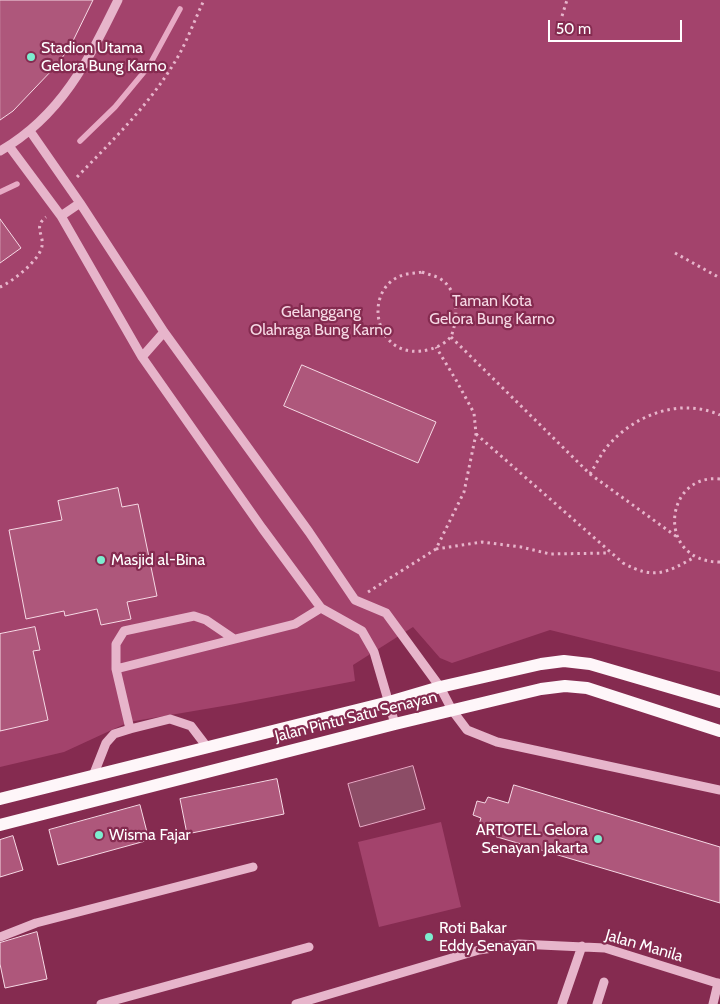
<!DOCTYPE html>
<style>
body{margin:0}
#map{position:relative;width:720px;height:1004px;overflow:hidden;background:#852b50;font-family:Cabin,sans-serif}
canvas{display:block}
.scale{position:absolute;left:548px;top:20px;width:134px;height:22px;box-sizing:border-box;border:2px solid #fff;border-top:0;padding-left:6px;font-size:15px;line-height:18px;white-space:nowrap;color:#fff;-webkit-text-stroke:4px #852b50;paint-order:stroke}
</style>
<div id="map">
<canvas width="720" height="1004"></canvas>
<div class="scale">50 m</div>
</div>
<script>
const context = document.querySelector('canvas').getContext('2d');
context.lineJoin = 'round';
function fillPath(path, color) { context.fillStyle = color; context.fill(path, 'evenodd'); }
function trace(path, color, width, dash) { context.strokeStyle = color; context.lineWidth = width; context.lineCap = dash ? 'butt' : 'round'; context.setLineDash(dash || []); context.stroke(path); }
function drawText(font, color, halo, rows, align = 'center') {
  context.font = font + ' Cabin,sans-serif'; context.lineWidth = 4.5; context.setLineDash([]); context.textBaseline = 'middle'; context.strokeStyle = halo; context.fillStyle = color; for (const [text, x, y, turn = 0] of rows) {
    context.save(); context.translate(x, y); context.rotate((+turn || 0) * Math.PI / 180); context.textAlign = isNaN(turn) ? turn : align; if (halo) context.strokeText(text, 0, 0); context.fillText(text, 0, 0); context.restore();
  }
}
const green = new Path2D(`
 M0 0H720V672L550 630 452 663 440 658 413 627 353 665 355 681 235 704 129 722 64 752 0 767Z
 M441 822 461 907 379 927 358 842Z`);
const water = new Path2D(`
 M413 766 425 809 360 827 348 784Z`);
const stream = new Path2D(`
 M80 141 115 107 149 66 180 9
 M0 192 17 184`);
const building = new Path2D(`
 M0 0H93L70 47 55 67 13 111 0 120Z
 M0 219 21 248 0 263Z
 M302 365 436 422 418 463 284 406Z
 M118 488 122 507 138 504 157 596 127 602 131 619 101 625 97 609 65 616 64 611 26 619 9 530 62 520 58 501Z
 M35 627 40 650 33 651 48 720 0 731V634Z
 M277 779 284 814 187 834 180 799Z
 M514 785 720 847V903L477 831 481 818 473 815 477 801 485 803 488 797 508 803Z
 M140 805 149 840 58 865 49 830Z
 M13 836 23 870 0 877V840Z
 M37 932 47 979 5 988 0 964V943Z`);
const path = new Path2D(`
 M562 16 567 0
 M77 177C115 138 154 100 180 53 189 36 196 17 204 0
 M675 253 720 278
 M422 272C427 274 432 275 437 277 458 287 459 314 452 334 450 341 438 347 431 349 373 366 359 284 407 274 412 273 417 273 422 272Z
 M0 287C12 282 40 260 42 246 44 234 33 227 46 217
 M451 337 590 474 677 537
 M476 434 623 563C654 580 666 573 695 557
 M590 474C595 466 600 456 606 448 633 415 680 397 720 415
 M720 479C664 473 655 562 720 562
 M436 549 482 542 521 547 550 554 610 553
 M368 592 436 549 464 492 476 434 474 413 456 380 436 347`);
const minor = new Path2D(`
 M30 131 80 203 164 332 309 532 355 600 386 613 440 687 452 710 467 730 497 742 720 790
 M9 146 61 216 142 357 262 528 321 608 362 631 374 652 395 724
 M0 151C61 116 88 61 118 0
 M61 216 80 203
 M142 357 164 332
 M116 669V644L124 631 194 616 206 620 234 639
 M130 729 116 669 295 624 321 608
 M93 776 106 743 114 734 130 729 170 719 191 726 207 747
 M0 937 36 923 253 867
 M101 1004 309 947
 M296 1004 479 950 519 944 605 948 720 984
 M562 1004 582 946
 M597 1004 604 982
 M713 1004 718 983`);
const major = new Path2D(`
 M0 799 389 702 440 687 541 664 564 661 590 664 720 702
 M0 825 395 724 541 689 565 686 587 688 720 731`);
const markers = [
 [31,57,5,"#7dedcf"],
 [101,560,5,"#7dedcf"],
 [99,835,5,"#7dedcf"],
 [598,839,5,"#7dedcf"],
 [429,937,5,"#7dedcf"]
];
const poiNames = [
 ["Stadion Utama",41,48],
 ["Gelora Bung Karno",41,66],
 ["Masjid al-Bina",111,560],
 ["ARTOTEL Gelora",588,830,"right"],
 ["Senayan Jakarta",588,848,"right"],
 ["Wisma Fajar",109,835],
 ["Roti Bakar",439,928],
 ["Eddy Senayan",439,946]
];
const parkNames = [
 ["Taman Kota",492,301],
 ["Gelora Bung Karno",492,319],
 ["Gelanggang",321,312],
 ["Olahraga Bung Karno",321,330]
];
const streetNames = [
 ["Jalan Pintu Satu Senayan",356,717,-14],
 ["Jalan Manila",644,946,16]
];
fillPath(green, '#a3436c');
fillPath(water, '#8c4c66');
trace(water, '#e7aac5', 1);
trace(stream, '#e7aac5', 5.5);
fillPath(building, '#ae577b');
trace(building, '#f6d9e5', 1);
trace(path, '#e7b5cb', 3, [2.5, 4]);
trace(minor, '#e7b5cb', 9);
trace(major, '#fef6f9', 12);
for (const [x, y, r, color] of markers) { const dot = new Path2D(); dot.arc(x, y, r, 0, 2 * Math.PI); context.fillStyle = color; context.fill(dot); trace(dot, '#852b50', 2); }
drawText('16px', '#fff', '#852b50', poiNames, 'left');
drawText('16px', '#f6d9e5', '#852b50', parkNames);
drawText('16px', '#fff', '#852b50', streetNames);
</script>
